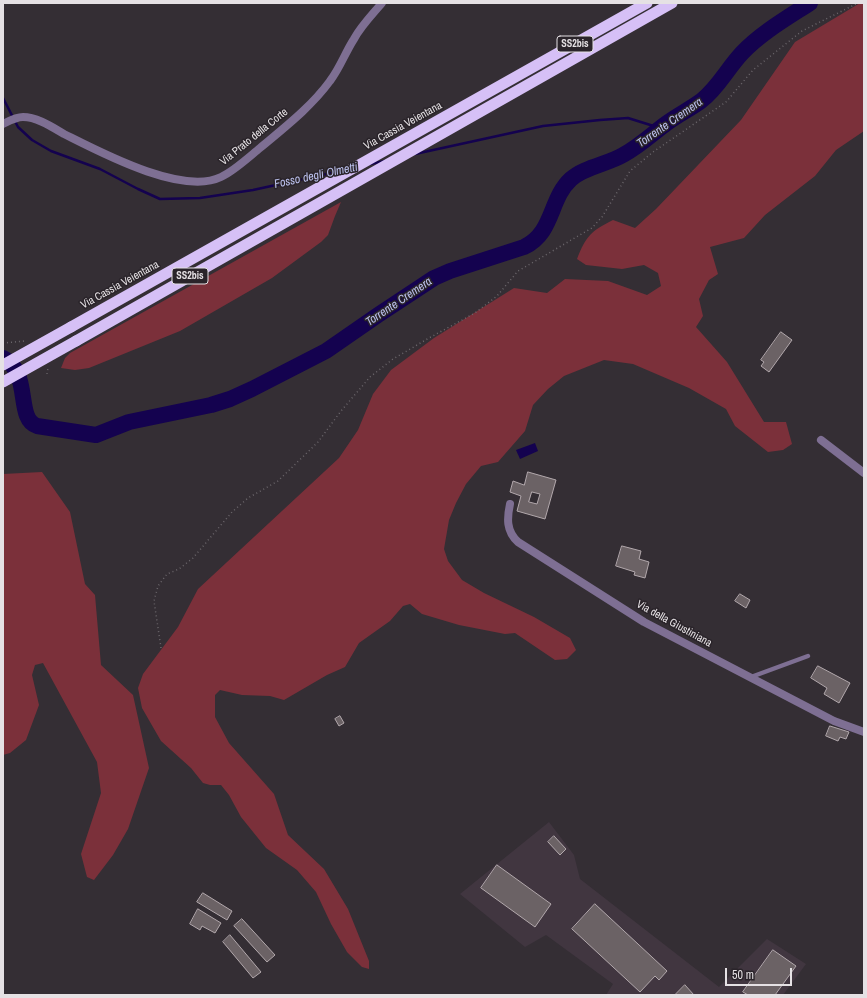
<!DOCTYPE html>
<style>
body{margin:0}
#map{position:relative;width:867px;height:998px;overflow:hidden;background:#342e34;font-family:"Archivo Narrow",sans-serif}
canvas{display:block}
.frame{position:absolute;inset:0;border:4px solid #e5e1e4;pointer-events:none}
.scale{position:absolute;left:725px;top:968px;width:67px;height:18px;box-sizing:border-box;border:2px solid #e5e1e4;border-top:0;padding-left:5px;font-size:12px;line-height:14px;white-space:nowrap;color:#e5e1e4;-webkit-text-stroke:3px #2a242a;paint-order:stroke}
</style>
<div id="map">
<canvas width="867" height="998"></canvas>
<div class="frame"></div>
<div class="scale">50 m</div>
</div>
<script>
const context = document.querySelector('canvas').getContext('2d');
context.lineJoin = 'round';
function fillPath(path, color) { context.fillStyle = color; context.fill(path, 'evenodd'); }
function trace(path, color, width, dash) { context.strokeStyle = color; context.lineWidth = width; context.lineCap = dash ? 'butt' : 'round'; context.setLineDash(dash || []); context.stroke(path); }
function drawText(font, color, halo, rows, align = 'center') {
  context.font = font + ' "Archivo Narrow",sans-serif'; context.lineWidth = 3; context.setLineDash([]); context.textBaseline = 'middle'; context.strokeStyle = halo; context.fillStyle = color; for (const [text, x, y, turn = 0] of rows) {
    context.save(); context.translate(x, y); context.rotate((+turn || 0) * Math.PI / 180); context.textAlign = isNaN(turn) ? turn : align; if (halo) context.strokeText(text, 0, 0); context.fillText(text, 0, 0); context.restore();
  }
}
const built = new Path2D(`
 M549 822 574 855 580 879 719 987 767 939 806 964 783 995H606L613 984 546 935 525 947 460 894Z`);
const green = new Path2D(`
 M860 3H864V131L836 150 815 176 765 215 744 238 710 247 718 274 709 280 699 299 703 316 696 327 727 362 764 422H786L792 444 783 450 768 452 735 426 726 409 689 388 633 364 604 360 564 376 548 389 533 405 525 431 498 462 481 466 466 484 456 503 449 520 444 549 448 561 462 580 484 593 534 617 570 638 576 650 567 659 555 660 515 633 505 634 459 625 422 614 410 604 403 606 390 621 359 643 345 667 327 675 284 700 270 696 242 695 220 690 215 695V717L229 743 274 794 288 835 324 869 348 909 369 961V969L362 967 347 952 331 924 316 892 297 870 266 848 241 817 229 795 221 785H210L203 783 191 768 161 741 142 708 138 688 143 674 178 627 198 589 339 458 358 430 373 394 391 370 434 338 514 288 547 293 565 279 608 281 647 295 661 286 658 273 644 265 622 269 586 265 577 259C586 236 591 231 613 220L635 228 656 209 741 120 795 42Z
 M341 202 335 216 328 235 321 242 272 278 180 331 89 368 75 370 61 368 65 358 70 353Z
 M42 472 70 512 85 584 95 595 101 665 133 695 149 768 128 829 113 855 94 880 87 877 81 854 101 793 97 762 43 663 35 665 32 675 39 705 26 740 10 753 3 755V474Z`);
const water = new Path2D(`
 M535 443 538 451 520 459 516 450Z`);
const stream = new Path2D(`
 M3 98 18 127 32 140 51 151 100 169 138 189 160 199 200 198 253 190 340 171
 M415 154 543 126 600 120 628 118 660 128
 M370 164 385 161`);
const river = new Path2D(`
 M3 358C32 372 15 419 37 426L96 435 129 422 211 405 230 399 252 389 326 351 378 315 434 278 450 271 524 247C554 233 549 199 571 179 584 167 608 164 623 155 640 146 653 133 667 123 678 115 690 109 701 101 718 88 727 69 742 53 761 33 787 18 810 3`);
const building = new Path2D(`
 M781 332 792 340 769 372 761 366 764 362 761 360Z
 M528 472 556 480 545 519 517 511 521 496 510 492 513 481 524 485ZM532 492 540 494 537 504 529 502Z
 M622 546 641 551 639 559 649 562 645 578 634 575 635 572 616 566Z
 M740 594 750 600 746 608 735 601Z
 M818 666 850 683 839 703 824 694 827 688 811 678Z
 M340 716 344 723 339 726 335 719Z
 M830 726 849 732 846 739 840 737 838 741 826 736Z
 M554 836 566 849 560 855 548 842Z
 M497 865 551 904 535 927 481 888Z
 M203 893 232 911 227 920 197 902Z
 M595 904 667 971 659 980 655 976 640 992 572 929Z
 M198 909 221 923 215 933 202 926 200 930 190 924Z
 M242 919 275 955 267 962 234 926Z
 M230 935 261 972 253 978 223 942Z
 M773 950 796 966 775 995H748L743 992Z
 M685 985 694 995H675Z`);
const path = new Path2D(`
 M3 343 25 341
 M47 374 48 368
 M161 648 154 601 158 586 167 574 179 569 193 558 232 512 248 498 278 481 318 442 341 411 370 377 393 359 429 338 475 313 497 296 518 271 592 228 602 217 630 171 653 152 726 102 753 70 802 31 858 3`);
const service = new Path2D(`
 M751 677 808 656`);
const minor = new Path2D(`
 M3 124C9 121 16 117 23 117 37 117 52 127 64 134 100 152 182 196 221 177 234 171 249 157 260 148 285 127 311 107 330 81 340 68 345 53 354 39 361 26 372 15 382 3
 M821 440 864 473
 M510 504C507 518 506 531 518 542L644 622 834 721 864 732`);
const trunk = new Path2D(`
 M71 327 647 3
 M76 341 672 3`);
const trunkBridge = new Path2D(`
 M3 365 71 327
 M3 382 76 341`);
const shields = [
 [575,44,36],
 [190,276,36]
];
const shieldNames = [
 ["SS2bis",575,44],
 ["SS2bis",190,276]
];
const streetNames = [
 ["Via Cassia Veientana",403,126,-29],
 ["Via Prato della Corte",254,137,-39],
 ["Via Cassia Veientana",120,285,-29],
 ["Via della Giustiniana",674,624,29]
];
const waterNames = [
 ["Torrente Cremera",670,123,-35],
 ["Fosso degli Olmetti",316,176,-12],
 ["Torrente Cremera",399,302,-34]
];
fillPath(built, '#413640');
fillPath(green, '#7b303a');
fillPath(water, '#14024f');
trace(stream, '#14024f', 2.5);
trace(river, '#14024f', 16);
fillPath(building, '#6b6265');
trace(building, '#b2a8ac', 1);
trace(path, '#6b666b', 1.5, [1, 3]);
trace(service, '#7e6f93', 4.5);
trace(minor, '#7e6f93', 8);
trace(trunk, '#d6c0f6', 11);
trace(trunkBridge, '#d6c0f6', 11);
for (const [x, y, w] of shields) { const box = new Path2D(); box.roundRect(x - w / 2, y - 8, w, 16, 3); context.fillStyle = '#2a242a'; context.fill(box); trace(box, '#e5e1e4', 1); }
drawText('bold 10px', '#e5e1e4', null, shieldNames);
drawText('11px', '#e5e1e4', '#2a242a', streetNames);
drawText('italic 12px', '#bbc0ec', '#2a242a', waterNames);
</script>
